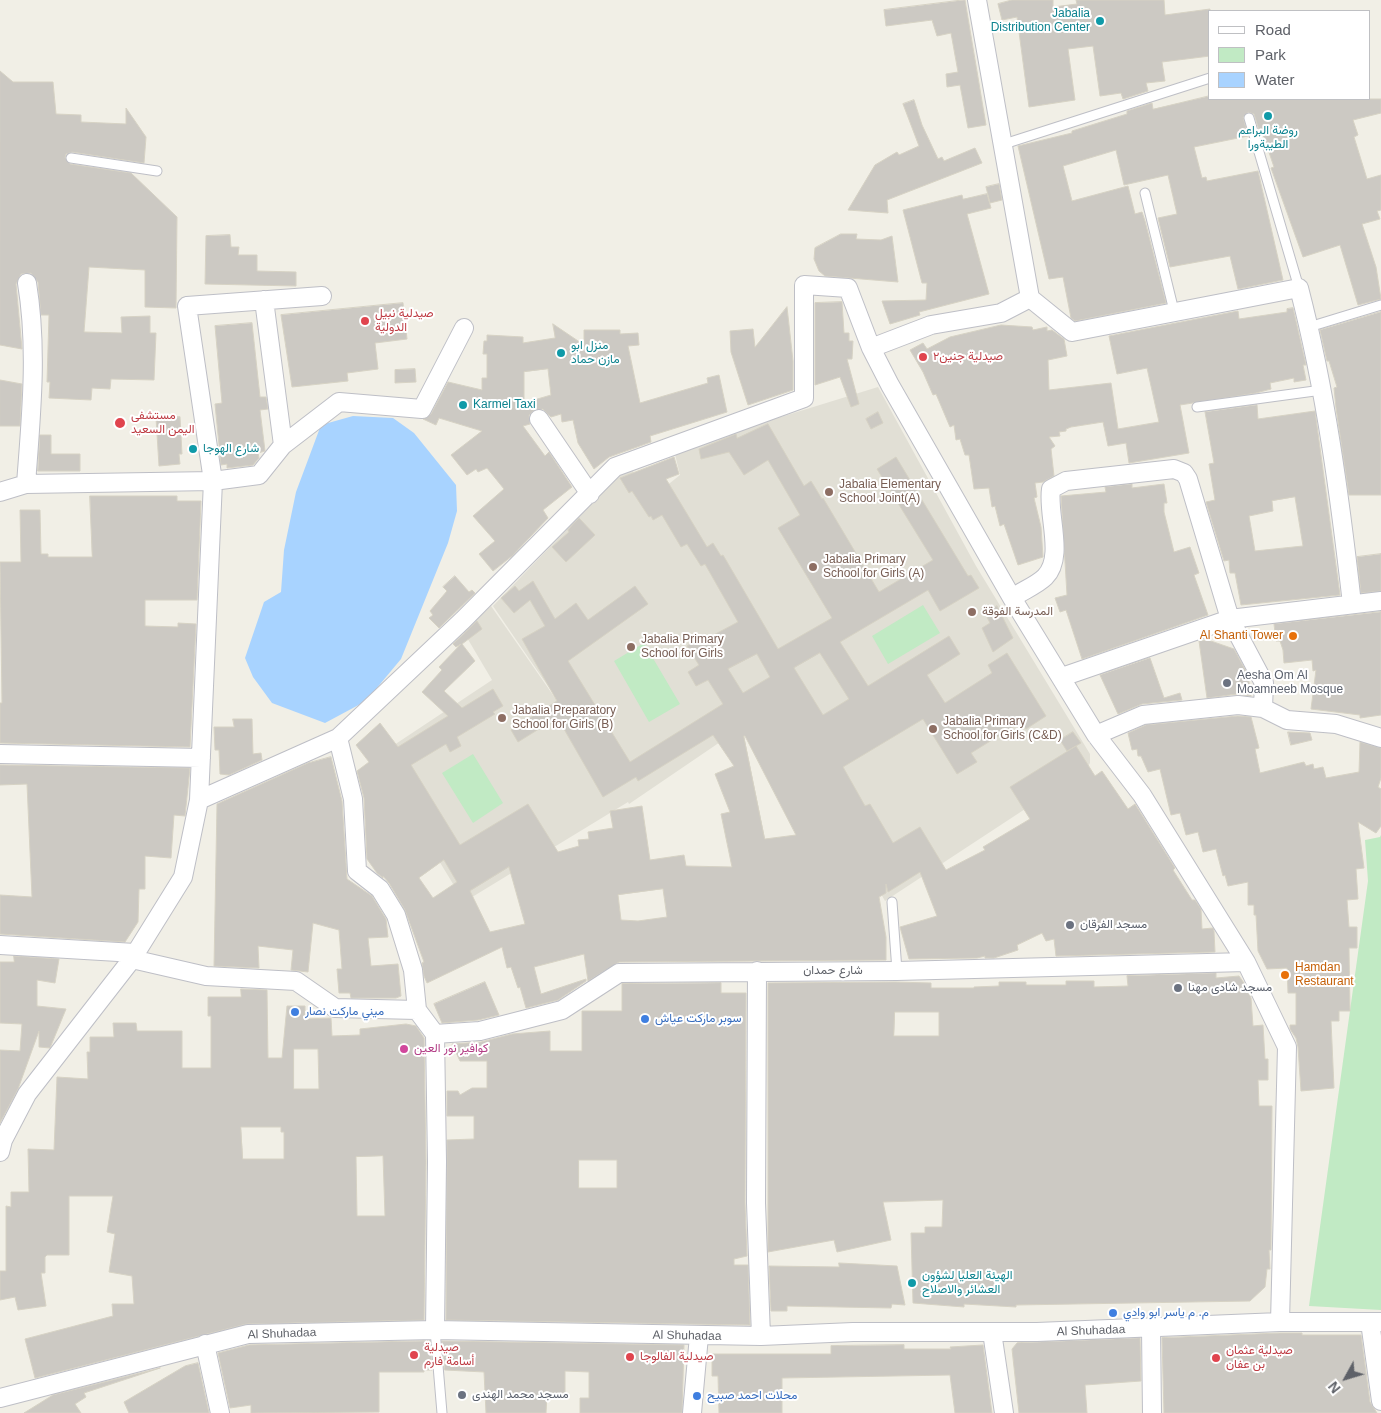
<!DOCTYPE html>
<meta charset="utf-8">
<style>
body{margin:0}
#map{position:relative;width:1381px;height:1413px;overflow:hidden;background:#f1efe6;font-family:Helvetica,sans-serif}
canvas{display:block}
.legend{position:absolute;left:1208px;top:10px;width:162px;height:90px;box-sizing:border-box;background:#fff;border:1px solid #bfc0c3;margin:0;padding:6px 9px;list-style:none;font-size:15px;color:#5e6168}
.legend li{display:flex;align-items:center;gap:10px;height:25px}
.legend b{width:25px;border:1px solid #bfc0c3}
.north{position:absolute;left:1321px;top:1353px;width:50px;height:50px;-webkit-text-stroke:4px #fff;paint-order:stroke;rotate:231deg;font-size:14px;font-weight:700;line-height:20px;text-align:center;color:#5e6168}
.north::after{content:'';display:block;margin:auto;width:18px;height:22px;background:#5e6168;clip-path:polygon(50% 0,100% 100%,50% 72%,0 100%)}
</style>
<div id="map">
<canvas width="1381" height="1413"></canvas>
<ul class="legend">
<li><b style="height:6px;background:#fff"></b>Road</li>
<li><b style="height:14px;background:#c1eac4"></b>Park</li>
<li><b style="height:14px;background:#a8d3ff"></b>Water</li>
</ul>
<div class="north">N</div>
</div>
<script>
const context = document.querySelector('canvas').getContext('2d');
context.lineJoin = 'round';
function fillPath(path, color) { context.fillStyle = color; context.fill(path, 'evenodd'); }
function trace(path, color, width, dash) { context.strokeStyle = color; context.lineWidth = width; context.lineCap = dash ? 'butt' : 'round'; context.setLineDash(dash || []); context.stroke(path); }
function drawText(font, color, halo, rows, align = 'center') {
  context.font = font + ' Helvetica,Vazirmatn,sans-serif'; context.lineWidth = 4; context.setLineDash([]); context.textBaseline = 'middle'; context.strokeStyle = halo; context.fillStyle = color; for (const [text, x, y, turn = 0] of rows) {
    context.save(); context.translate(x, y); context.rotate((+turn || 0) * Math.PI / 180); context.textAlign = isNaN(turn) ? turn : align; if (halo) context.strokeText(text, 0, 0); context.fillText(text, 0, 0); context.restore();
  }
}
const education = new Path2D(`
 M878 387 976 566 1090 754V763L1086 769 885 901 776 704 629 804 628 802 464 902 376 757 492 680 463 631 491 606 617 787 493 606 629 465 650 499 680 475 674 450Z`);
const green = new Path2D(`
 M923 605 940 633 888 664 872 636Z
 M644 643 680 704 649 722 614 661Z
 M473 754 503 803 473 823 442 773Z
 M1381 835V1310L1309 1306 1368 881 1365 840 1380 837Z`);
const water = new Path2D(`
 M353 416 393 418 414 433 456 485 457 511 448 543 401 659 366 701 325 723 272 703 253 677 245 658 264 602 281 592 284 550 296 492 321 425Z`);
const building = new Path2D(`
 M965 0 986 125 968 128 960 85 947 87 946 74 958 72 951 33 937 36 932 20 886 26 884 10Z
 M1012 0H1053V7L1077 4 1076 0H1164L1165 15 1210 9V56L1162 62 1165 81 1146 83 1148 91 1123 99 1121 93 1100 96 1093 46 1068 49 1075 100 1029 107 1017 17 1002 20 998 4Z
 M0 71 13 82H53L56 114 81 115V122L126 124V108L146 137 144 163 72 152 66 154 65 158 70 164 131 173 177 217 176 308 145 307V270L89 267 84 332 122 333 121 317 150 316V333H156L154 380 111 379 110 389 92 388 91 400 49 398 50 382H47L49 315H41L38 282 31 273 21 274 16 284 22 349 0 345Z
 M1210 96V99H1381V113L1353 120 1358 135 1354 137 1367 179 1381 175V210L1377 211 1380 219 1362 224 1376 267 1381 299 1358 305 1340 245 1303 257 1271 168 1274 167 1262 132 1260 133 1254 114 1248 112 1243 117 1248 136 1194 147 1202 178 1206 177 1207 181 1258 171 1283 280 1238 289 1230 256 1170 267 1158 218 1177 214 1168 175 1124 185 1116 150 1063 166 1072 201 1128 186 1135 214 1142 212 1145 221 1166 303 1075 321 1071 318 1063 277 1049 279 1018 146 1072 133V131L1127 114V111L1152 103 1153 109Z
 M914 100 922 125 938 159 942 157 944 161 975 148 982 163 887 200 888 213 848 210 875 165 897 152 899 155 919 146 903 104Z
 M999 184 1002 200 990 203 986 187Z
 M987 194 991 208 967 214 989 294 919 312 920 315 890 324 882 301 926 300 927 283H922L903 210 962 195 963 199Z
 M841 234H857L856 239 881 240 892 236 898 282 825 276 819 271 814 259 815 248Z
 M230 235 231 247H239L238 255H257V271L296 272V286L205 284 206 236Z
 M842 302 844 333H849V341H853L852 359H847L859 404 851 407 840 377 815 385V303Z
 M403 303 407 339 375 343 378 369 347 373 348 381 292 387 281 315Z
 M787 307 793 361V390L748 405 731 352 730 331 753 329 755 347Z
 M1293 308 1306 365H1303L1306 380 1294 382V378L1270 383 1271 389 1256 393 1180 405 1189 453 1129 463 1126 443 1108 446 1103 422 1071 427 1066 429V431L1059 432 1060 436 1049 437 1055 446 1051 449 1054 476 1043 482 1035 483 1037 497 1034 498 1041 527 1043 557 1018 565 1004 524 1000 526 995 506 992 507 989 488 974 489 969 455H965L960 439 956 440 954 425 950 427 936 394 933 395 923 372 910 350 923 343 927 349 950 337 1001 325 1032 327 1033 330 1047 327V331L1052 330 1064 339 1067 356 1048 360 1049 390 1111 383 1118 429 1159 422 1147 368 1117 374 1109 336 1238 311 1239 319 1287 312V309Z
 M1381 312V495H1349L1336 408 1334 388 1337 387 1329 361H1327L1320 330Z
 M252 323 260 397H266L268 409 260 410 265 451 258 453 259 458 253 465 227 468V464L221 465 215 404 222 403 215 326Z
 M553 324 584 345V330H620V334L638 333 639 345 628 346 640 403 708 383 707 378 719 375 727 412 650 436 651 442 609 457 594 469 578 443 573 420 562 422 561 414 551 417 543 409 533 411 529 415 530 424 523 426 545 456 549 452 572 487 543 510 548 518 512 556 493 571 479 554 495 541 473 516 504 489 487 468 478 472 476 469 467 475 451 455 482 431 439 418 436 425 423 419 431 414 448 382 482 390V378H487V354H483L484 341H487V335L523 337V343L555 338ZM548 369 551 395 524 403V372Z
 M415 369 416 382 395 383V370Z
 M0 380 22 384 20 426H0Z
 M1257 405 1258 419 1315 411 1340 595 1241 605 1235 573H1230L1229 560 1224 561 1206 502 1215 500 1209 464 1214 463 1205 412ZM1295 497 1303 546 1255 551 1249 516 1273 511 1272 501Z
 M878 412 883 423 871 429 866 419Z
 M180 417 182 454H179L180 464 159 466 156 418Z
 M768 424 804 486 811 481 822 499 823 498 879 592 933 560 877 469 896 457 968 576 971 575 979 588 940 611 928 590 840 642 868 686 949 636 960 654 927 675 945 703 992 673 988 665 1007 653 1046 716 1026 729 1021 722 971 753 977 762 957 774 923 719 843 767 865 806 870 804 893 843 920 827 946 870 985 850 983 847 1030 819 1010 787 1076 746 1095 776 1102 771 1128 809 1135 804 1175 868 1173 870 1192 900H1195L1201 909 1202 929 1213 928 1214 931 1215 952 1056 956 1054 939 1046 941 1042 933 1017 945 1018 950 994 958H985V956L977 958 909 959 900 927 937 916 920 872 888 892 886 884V893L879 897 886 937V960L619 962 588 981 584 954 534 967 541 994 586 979V981L558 1000 526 1008 520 987 518 988 511 967 507 968 502 947 427 983 424 976 422 963 424 962 405 910 389 883 383 876V878L377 873 367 859 364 798 357 771 369 762 356 745 380 723 398 747 448 716 422 692 442 670 439 667 461 644 456 647 453 644 477 621 482 629 462 644 475 661 444 691 462 708 493 689 503 706 493 712 495 714 457 737 461 746 450 752 446 744 411 765 460 845 528 804 558 852 579 846 578 840 589 839 588 832 613 828 610 811 642 806 650 860 684 855 686 866 732 867 721 814 730 812 715 774 734 766 713 735 638 781 636 777 603 797 560 722 552 726 550 722 518 742 511 730 557 701 522 639 545 626 530 600 514 613 501 598 515 586 519 591 533 581 555 619 576 603 588 620 635 586 648 604 568 661 630 762 723 704 708 680 696 686 688 672 699 665 687 646 706 634 708 638 738 622 705 564 701 566 687 544 681 547 662 515 653 520 651 516 649 517 632 491 629 493 620 478 674 457 679 474 666 479 707 547 713 543 721 556 723 555 778 649 832 618 778 528 800 515 768 460 744 475 729 452 701 459 699 449 736 434 737 438ZM820 653 849 699 823 715 794 668ZM757 654 770 677 743 693 728 669ZM744 736H745L796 835 765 839ZM444 860 457 882 433 898 419 878ZM509 867 525 924 490 932 470 891ZM663 889 667 917 638 921 621 920 618 895Z
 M40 435H51V454H80V471H38Z
 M1132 484V488L1164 484 1167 503H1164V512L1174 552 1190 547 1199 573 1194 575 1208 615 1082 659 1066 610 1060 612 1055 598 1067 595 1061 496 1106 492 1105 487Z
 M90 496H177V501H201L197 600H145V626L178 627V623L196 624 190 747 0 743V703H2L0 562H21L20 510H40L41 554H48V557H92Z
 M579 518 595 535 566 562 552 547 569 532 568 530Z
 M1381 554V591L1361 593 1357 557Z
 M455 576 469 592 472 590 475 593 439 628 429 618 433 615 430 611 447 591 443 587Z
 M997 606 1013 638 993 652 982 628 990 623 985 613Z
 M1381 612V715L1360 718V715L1311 709 1316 670 1313 671 1312 660 1284 663 1283 650 1280 641H1276L1274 624Z
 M1208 640 1234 649 1248 675 1251 696 1237 694 1207 698 1199 641Z
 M1150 658 1164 698 1180 693 1182 700 1142 704 1118 714 1100 675Z
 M1238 716 1251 717 1259 748 1255 749 1260 773 1304 762 1306 766 1313 764 1314 769 1323 767 1326 778 1359 772 1360 742 1381 748V778L1378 787 1381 789V826L1376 833 1358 822 1364 868 1356 869 1358 899 1347 900 1349 927H1357V948H1349L1350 1011H1339V1021H1331L1334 1088 1301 1091 1298 1047 1296 1038 1290 1029V1025H1296V993H1288L1287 968 1267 969 1258 951 1256 915H1254V905H1248V882L1228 886 1225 875 1223 876 1216 849 1203 852 1198 832 1186 835 1180 813 1171 815 1160 769 1148 772 1141 756H1138L1137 749 1132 750 1128 733 1146 725Z
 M233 719H252L253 754 261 753 262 760 229 775 220 774 219 750H215L214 727H234Z
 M1073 732 1081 743 1067 751 1060 740Z
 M1288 732 1310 733 1312 740 1291 745Z
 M331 757 342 801 347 879 372 896 386 919 388 937 368 938 371 966 398 964 401 996 396 998H351L350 993H339L337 969H342L339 930 313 923 308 972 291 970 293 950 258 946 259 968 214 966 217 804 308 763Z
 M0 765 190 768 185 816 174 815 171 858 145 856V889H139L138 922 125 942 0 934V895L32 897 27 784 0 785Z
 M14 956 59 959 55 983 37 980V1006L66 1009 50 1048 39 1047V1031L18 1089 0 1123V1050L20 1051 22 1024 0 1023V962H14Z
 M1216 973V978L1239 976 1244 983 1251 998 1253 1026 1263 1025 1265 1059H1268V1080H1258L1259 1106H1272L1271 1250H1269L1270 1269H1267L1265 1287 1250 1301 1016 1305V1307L964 1304V1307L913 1303 911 1233H925V1227H942L943 1200 883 1202 891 1240 837 1252 834 1240 768 1252V983L895 982 931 983V988H974V987L999 986V982H1026V985H1066V981H1094V987L1128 986 1127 976ZM895 1012H939V1036H894Z
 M485 982 499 1015 478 1020 442 1023 434 1004Z
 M721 983V993H746L745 1203 747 1256 734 1259V1265H748L750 1325 446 1320 447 1140 474 1139V1116H447V1091H458L460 1095 472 1088H487V1061H460L452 1044 481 1042 512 1034 550 1031V1051H582V1011H622V984ZM579 1160H617V1188H579Z
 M241 989 267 990 268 1058H282L287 1006H305V1019L331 1018 332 1036 360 1035V1029L406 1024 416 1026 424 1038 426 1162 424 1320 246 1324 35 1378 25 1339 113 1316 112 1304H134L132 1276 109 1272 115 1234 107 1232 113 1196H69V1255H47L45 1257V1273H41L46 1306 18 1310 15 1297 0 1300V1271H6V1206L11 1207V1192H29L28 1149 54 1150 57 1077 88 1079 87 1052H90V1037H114L113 1023H136L137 1031H182V1068H211V1016H208V997H241ZM294 1049H318L319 1089H294ZM241 1127H281V1132H284V1159H243ZM383 1156 385 1216H357L356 1157Z
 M839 1263 897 1266 905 1305 892 1304 891 1308 787 1306V1311H771L769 1266 839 1267Z
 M1280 1333H1302V1335H1361L1370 1402 1377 1413H1164L1162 1338Z
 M1140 1338 1141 1381 1085 1385 1087 1413H1019L1012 1349 1017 1343Z
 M430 1341 432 1370H424V1372H379V1412L251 1413V1405L230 1408 218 1353 249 1345Z
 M442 1341 684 1345 682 1413H580V1398H589V1372L565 1371V1395H547L546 1413H486L484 1372 445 1370Z
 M904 1345V1349H951L950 1347 983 1345 992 1413H955L950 1375 782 1378V1413H719L718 1376H712V1354H831V1346Z
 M198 1363 209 1413H129L124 1402 185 1366Z
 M160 1368 84 1393 86 1397 75 1404 81 1413H24L53 1395Z`);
const service = new Path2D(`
 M1249 118 1299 288
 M1001 145 1210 78
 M71 158 157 171
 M1145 193 1174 311
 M1309 327 1381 305
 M1197 407 1322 390
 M892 902 897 971
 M435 1330 442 1413`);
const minor = new Path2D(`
 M1030 298 1072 332 1299 288C1326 392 1340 498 1352 604
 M264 300 283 445
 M871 348 931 325 1001 313 1030 298 977 0
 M539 419 590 494
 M26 484C31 417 38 349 27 283
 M0 492 26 484 213 481 259 475 283 445 339 402 422 409 464 328
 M1012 598C1022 591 1037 585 1045 577 1065 557 1047 515 1051 489L1066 481 1174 469 1184 473 1188 479 1230 619 1264 683 1263 708
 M1062 677 1230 619 1381 601
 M1096 735 1143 715 1238 705 1263 708 1287 720 1336 724 1381 738
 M338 738 353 799 357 871 380 889 396 915 413 970 417 1010 435 1034 437 1162 435 1330
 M0 754 201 758
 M199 800 338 738 463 620 615 467 804 398V285L848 288 871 348 890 385 1012 598 1096 735 1142 795 1246 962 1287 1047 1280 1322
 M0 945 135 953
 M132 959 206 976 296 981 335 1008 417 1010
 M757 971 756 1203 761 1336
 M435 1034 480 1031 562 1010 619 973 897 971 1246 962
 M0 1152 3 1140 27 1094 132 959 183 877 199 800 213 481 187 306 322 296
 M1370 1322 1381 1401
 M1151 1329 1152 1413
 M992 1332 1004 1413
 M205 1344 220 1413
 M0 1398 248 1334 435 1330 761 1336 853 1332H1037L1280 1322H1381
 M692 1413 699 1336`);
const markers = [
 [1100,21,5,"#0f9aa8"],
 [1268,116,5,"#0f9aa8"],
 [365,321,5,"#e0444e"],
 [561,353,5,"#0f9aa8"],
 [923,357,5,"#e0444e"],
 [463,405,5,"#0f9aa8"],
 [120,423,6,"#e0444e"],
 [193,449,5,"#0f9aa8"],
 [829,492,5,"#8d6e63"],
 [813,567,5,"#8d6e63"],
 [972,612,5,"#8d6e63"],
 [1293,636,5,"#e8710a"],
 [631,647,5,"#8d6e63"],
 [1227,683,5,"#6b7280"],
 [502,718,5,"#8d6e63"],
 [933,729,5,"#8d6e63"],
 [1070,925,5,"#6b7280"],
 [1285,975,5,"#e8710a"],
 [1178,988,5,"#6b7280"],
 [295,1012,5,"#3f7fe0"],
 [645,1019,5,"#3f7fe0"],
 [404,1049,5,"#d1479c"],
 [912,1283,5,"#0f9aa8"],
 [1113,1313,5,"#3f7fe0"],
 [414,1355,5,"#e0444e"],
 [630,1357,5,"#e0444e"],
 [1216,1358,5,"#e0444e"],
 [462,1395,5,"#6b7280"],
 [697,1396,5,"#3f7fe0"]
];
const cultureNames = [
 ["Jabalia",1090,14,"right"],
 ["Distribution Center",1090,28,"right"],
 ["روضة البراعم",1268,131,"center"],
 ["الطيبةورا",1268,145,"center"],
 ["منزل ابو",571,346],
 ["مازن حماد",571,360],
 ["Karmel Taxi",473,405],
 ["شارع الهوجا",203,449],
 ["الهيئة العليا لشؤون",922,1276],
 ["العشائر والاصلاح",922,1290]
];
const healthNames = [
 ["صيدلية نبيل",375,314],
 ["الدولية",375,328],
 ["صيدلية جنين٢",933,357],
 ["مستشفى",131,416],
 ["اليمن السعيد",131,430],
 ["صيدلية",424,1348],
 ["أسامة فارم",424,1362],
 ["صيدلية عثمان",1226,1351],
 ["بن عفان",1226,1365],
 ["صيدلية الفالوجا",640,1357]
];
const educationNames = [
 ["Jabalia Elementary",839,485],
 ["School Joint(A)",839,499],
 ["Jabalia Primary",823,560],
 ["School for Girls (A)",823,574],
 ["المدرسة الفوقة",982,612],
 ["Jabalia Primary",641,640],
 ["School for Girls",641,654],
 ["Jabalia Preparatory",512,711],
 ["School for Girls (B)",512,725],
 ["Jabalia Primary",943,722],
 ["School for Girls (C&D)",943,736]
];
const foodNames = [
 ["Al Shanti Tower",1283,636],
 ["Hamdan",1295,968,"left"],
 ["Restaurant",1295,982,"left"]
];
const worshipNames = [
 ["Aesha Om Al",1237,676],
 ["Moamneeb Mosque",1237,690],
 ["مسجد الفرقان",1080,925],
 ["مسجد شادى مهنا",1188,988],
 ["مسجد محمد الهندى",472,1395]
];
const streetNames = [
 ["شارع حمدان",833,971],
 ["Al Shuhadaa",1091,1331,-2],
 ["Al Shuhadaa",282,1334,-2],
 ["Al Shuhadaa",687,1336,1]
];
const shopNames = [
 ["ميني ماركت نصار",305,1012],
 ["سوبر ماركت عياش",655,1019],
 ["م. م ياسر ابو وادي",1123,1313],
 ["محلات احمد صبيح",707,1396]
];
const hotelNames = [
 ["كوافير نور العين",414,1049]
];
fillPath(education, '#e1dfd5');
fillPath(green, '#c1eac4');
fillPath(water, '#a8d3ff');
fillPath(building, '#ccc9c3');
trace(building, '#d6d2c4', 1);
trace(service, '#bebfc6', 11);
trace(minor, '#bebfc6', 20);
trace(service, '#fff', 9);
trace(minor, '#fff', 18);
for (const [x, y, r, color] of markers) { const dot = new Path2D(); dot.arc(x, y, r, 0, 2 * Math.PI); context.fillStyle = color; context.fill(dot); trace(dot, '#fff', 2); }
drawText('12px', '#0d838f', '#fff', cultureNames, 'left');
drawText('12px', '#be3a42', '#fff', healthNames, 'left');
drawText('12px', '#785e54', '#fff', educationNames, 'left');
drawText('12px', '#c56008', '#fff', foodNames, 'right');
drawText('12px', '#5b616d', '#fff', worshipNames, 'left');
drawText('12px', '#5e6168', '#fff', streetNames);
drawText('12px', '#366cbe', '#fff', shopNames, 'left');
drawText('12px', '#b23c85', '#fff', hotelNames, 'left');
</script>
